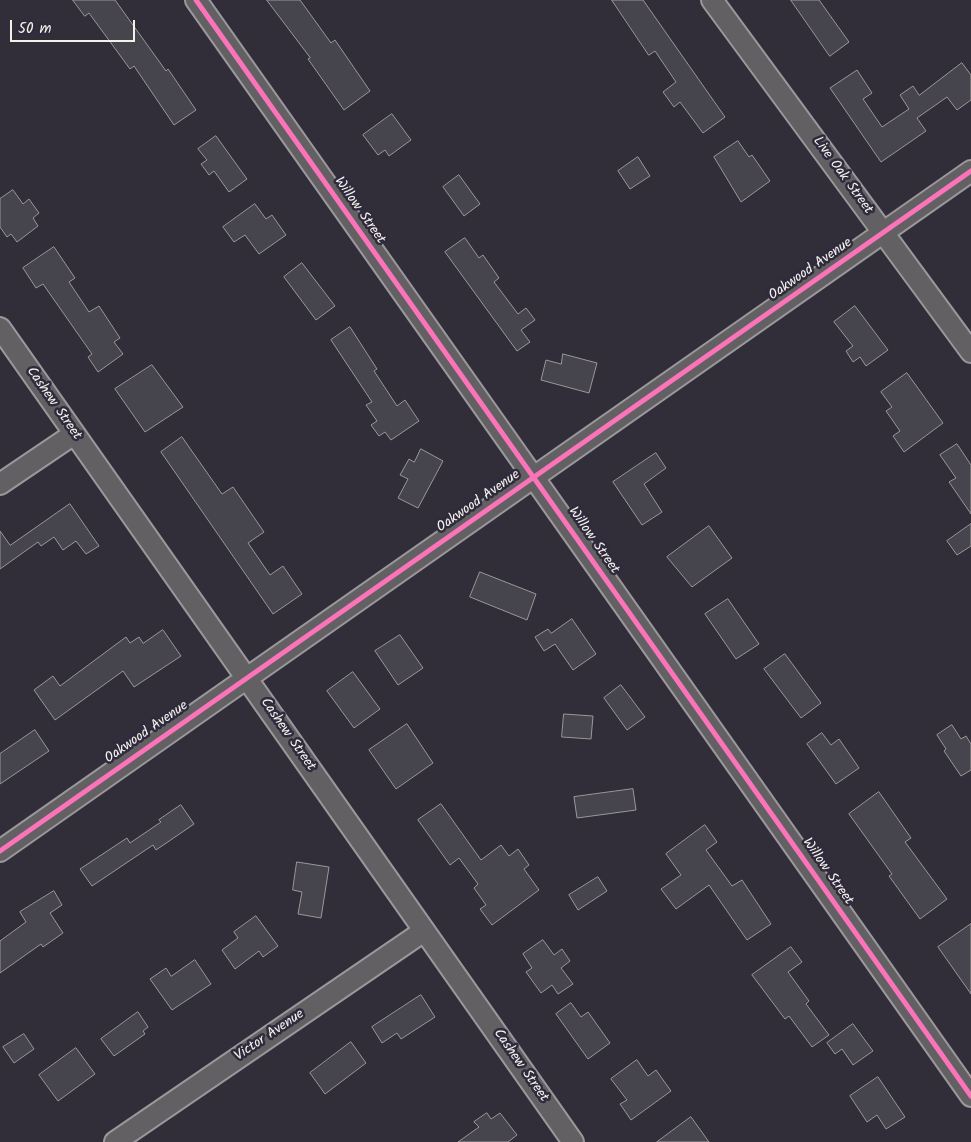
<!DOCTYPE html>
<style>
body{margin:0}
#map{position:relative;width:971px;height:1142px;overflow:hidden;background:#312e39;font-family:Kalam,sans-serif}
canvas{display:block}
.scale{position:absolute;left:10px;top:20px;width:125px;height:22px;box-sizing:border-box;border:2px solid #f4f1e8;border-top:0;padding-left:6px;font-size:15px;line-height:18px;white-space:nowrap;color:#f4f1e8;-webkit-text-stroke:4px #2f2a3d;paint-order:stroke}
</style>
<div id="map">
<canvas width="971" height="1142"></canvas>
<div class="scale">50 m</div>
</div>
<script>
const context = document.querySelector('canvas').getContext('2d');
context.lineJoin = 'round';
function fillPath(path, color) { context.fillStyle = color; context.fill(path, 'evenodd'); }
function trace(path, color, width, dash) { context.strokeStyle = color; context.lineWidth = width; context.lineCap = dash ? 'butt' : 'round'; context.setLineDash(dash || []); context.stroke(path); }
function drawText(font, color, halo, rows, align = 'center') {
  context.font = font + ' Kalam,sans-serif'; context.lineWidth = 5; context.setLineDash([]); context.textBaseline = 'middle'; context.strokeStyle = halo; context.fillStyle = color; for (const [text, x, y, turn = 0] of rows) {
    context.save(); context.translate(x, y); context.rotate((+turn || 0) * Math.PI / 180); context.textAlign = isNaN(turn) ? turn : align; if (halo) context.strokeText(text, 0, 0); context.fillText(text, 0, 0); context.restore();
  }
}
const building = new Path2D(`
 M73 0H115L166 71 168 69 196 110 174 125 134 66 130 69 89 13 85 16Z
 M267 0H300L331 43 335 40 370 91 344 110 308 59 310 58Z
 M612 0H643L725 117 703 133 680 102 674 107 663 92 676 82 655 51 649 55Z
 M791 0H819L849 42 830 56Z
 M962 63 971 75V100L957 110 947 97 917 118 926 131 881 162 830 88 857 70 872 93 863 99 882 127 909 109 900 95 913 86 919 95Z
 M392 114 411 140 389 156 385 150 378 155 363 135Z
 M216 136 247 179 229 192 214 171 209 175 201 164 207 160 198 149Z
 M738 141 749 157 752 155 770 181 741 202 714 157Z
 M638 157 650 176 630 189 618 171Z
 M459 175 480 204 464 216 443 187Z
 M13 190 23 204 29 199 39 213 33 218 38 226 17 242 11 234 7 237 0 227V199Z
 M255 204 266 219 272 215 286 235 259 254 245 235 234 242 223 227Z
 M465 238 479 258 483 255 499 278 494 282 518 314 526 308 535 320 521 330 530 342 517 351 445 252Z
 M54 247 75 278 69 282 89 312 99 306 120 338 114 342 123 354 98 372 88 357 92 354 43 284 36 288 23 268Z
 M302 263 335 306 316 320 284 277Z
 M855 306 888 350 866 366 860 357 853 362 846 351 853 346 834 322Z
 M350 327 377 369 374 371 397 406 405 400 419 421 391 440 385 432 379 436 371 425 377 421 366 405 372 402 331 340Z
 M563 354 597 363 589 393 541 380 546 360 561 364Z
 M152 365 183 407 145 432 115 389Z
 M907 373 943 423 904 452 893 436 900 431 886 411 892 407 881 392Z
 M182 437 222 494 233 487 264 532 248 543 270 575 283 566 302 594 273 614 161 452Z
 M957 444 971 465V514L949 482 956 478 940 455Z
 M421 449 443 461 418 508 398 498 408 479 400 475 409 459 414 462Z
 M656 453 666 468 644 484 662 512 642 525 613 482Z
 M70 504 99 546 86 554 76 541 63 550 54 537 41 546 38 542 0 569V531L10 545Z
 M971 524V546L957 555 947 541Z
 M709 526 732 558 692 587 667 557Z
 M480 572 536 594 527 620 470 597Z
 M728 599 759 644 736 659 705 614Z
 M572 619 596 654 573 670 555 644 544 651 535 637 548 629 551 633Z
 M163 630 181 656 134 687 123 671 55 720 34 690 53 676 60 686 126 637 130 643 139 637 143 643Z
 M400 635 423 668 398 685 375 651Z
 M785 654 821 703 801 718 764 669Z
 M353 672 380 709 354 728 327 691Z
 M621 685 645 717 627 730 604 698Z
 M564 714 593 716 591 739 562 737Z
 M407 724 433 763 396 789 369 750Z
 M952 725 961 739 966 736 971 744V770L961 776 944 751 946 749 937 735Z
 M35 730 49 751 0 784V754Z
 M822 733 831 745 839 739 859 768 836 784 807 744Z
 M633 789 636 810 577 818 574 797Z
 M879 792 911 838 905 842 947 899 920 919 889 876 892 874 849 814Z
 M441 804 481 860 501 845 509 856 518 849 529 865 524 869 539 890 492 925 480 909 486 905 474 888 478 884 459 858 450 865 418 820Z
 M181 805 194 824 156 850 153 845 92 886 80 869 127 838 130 843 161 822 159 820Z
 M705 825 717 842 706 850 732 886 742 880 771 924 747 940 709 885 676 909 661 889 681 875 666 854Z
 M297 862 329 867 321 918 298 914 302 892 293 890Z
 M598 877 607 891 578 910 569 895Z
 M54 891 62 905 50 913 63 933 43 947 41 944 0 973V941L26 922 20 912Z
 M256 916 278 946 263 957 259 951 235 969 222 950 238 938 234 932Z
 M971 924V994L938 947Z
 M543 940 554 955 562 949 570 961 561 968 573 984 558 994 552 985 541 993 526 972 532 968 523 954Z
 M791 947 802 962 788 972 809 1001 806 1004 829 1035 812 1047 789 1016 785 1019 752 975Z
 M195 960 211 984 172 1010 150 979 166 968 171 976Z
 M421 995 435 1017 401 1039 397 1033 382 1043 372 1027Z
 M571 1003 581 1017 588 1012 610 1043 588 1059 556 1014Z
 M138 1012 148 1027 143 1031 145 1034 114 1056 101 1039Z
 M853 1024 873 1051 853 1065 842 1049 835 1054 827 1043Z
 M24 1034 34 1049 14 1063 3 1047Z
 M351 1042 366 1063 325 1094 310 1073Z
 M76 1048 95 1074 58 1101 39 1075Z
 M637 1060 648 1076 656 1070 671 1091 631 1120 620 1104 627 1100 611 1079Z
 M878 1077 905 1117 886 1129 877 1115 867 1122 850 1096Z
 M487 1113 491 1119 500 1113 517 1135 508 1142H458L479 1127 474 1122Z
 M691 1117 709 1142H657Z`);
const minor = new Path2D(`
 M196 0 971 1096
 M712 0 971 352
 M0 328 573 1142
 M0 484 74 434
 M0 851 971 171
 M115 1142 424 931`);
const cycleway = new Path2D(`
 M196 0 971 1096
 M0 851 971 171`);
const streetNames = [
 ["Live Oak Street",842,176,54],
 ["Willow Street",359,211,55],
 ["Oakwood Avenue",811,270,-35],
 ["Cashew Street",53,404,55],
 ["Oakwood Avenue",479,502,-35],
 ["Willow Street",593,541,55],
 ["Oakwood Avenue",147,733,-35],
 ["Cashew Street",287,735,55],
 ["Willow Street",827,872,55],
 ["Victor Avenue",270,1036,-34],
 ["Cashew Street",520,1066,55]
];
fillPath(building, '#46444c');
trace(building, '#9a989b', 1);
trace(minor, '#9a989b', 24);
trace(minor, '#626063', 20);
trace(cycleway, '#fb73b8', 5);
drawText('14px', '#f4f1e8', '#2f2a3d', streetNames);
</script>
